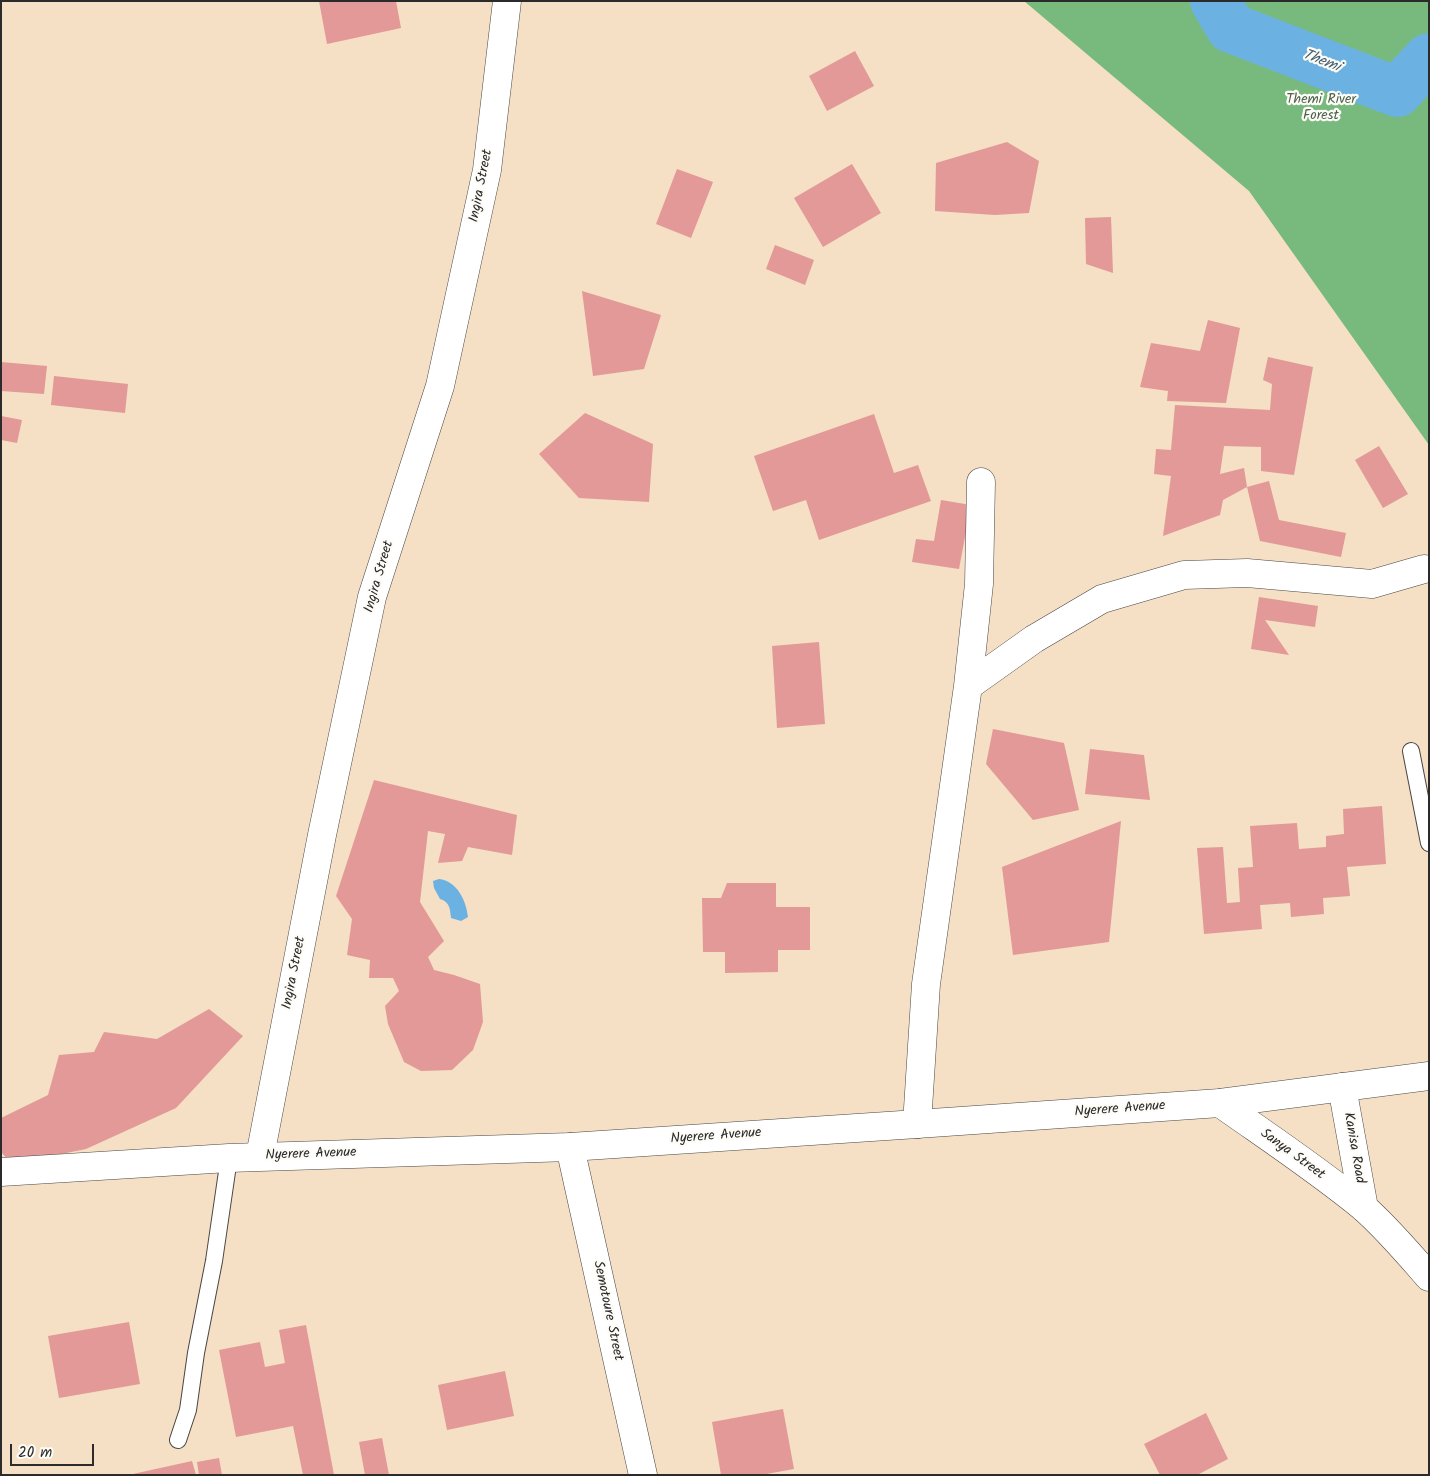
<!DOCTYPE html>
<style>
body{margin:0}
#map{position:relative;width:1430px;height:1476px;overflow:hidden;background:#f5dfc5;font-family:Kalam,sans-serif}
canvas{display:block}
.frame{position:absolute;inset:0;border:2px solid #2b2b2b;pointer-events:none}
.scale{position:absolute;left:10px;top:1444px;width:84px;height:22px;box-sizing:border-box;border:2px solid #2b2b2b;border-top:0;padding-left:6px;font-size:15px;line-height:18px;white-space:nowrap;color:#2b2b2b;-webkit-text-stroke:4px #fdfcf7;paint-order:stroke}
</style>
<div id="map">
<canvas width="1430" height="1476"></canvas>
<div class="frame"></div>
<div class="scale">20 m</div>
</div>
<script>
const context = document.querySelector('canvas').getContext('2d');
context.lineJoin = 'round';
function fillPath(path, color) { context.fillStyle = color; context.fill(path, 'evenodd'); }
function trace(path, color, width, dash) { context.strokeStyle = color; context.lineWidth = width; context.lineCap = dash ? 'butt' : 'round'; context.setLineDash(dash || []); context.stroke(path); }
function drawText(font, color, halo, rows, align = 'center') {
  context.font = font + ' Kalam,sans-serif'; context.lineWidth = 4.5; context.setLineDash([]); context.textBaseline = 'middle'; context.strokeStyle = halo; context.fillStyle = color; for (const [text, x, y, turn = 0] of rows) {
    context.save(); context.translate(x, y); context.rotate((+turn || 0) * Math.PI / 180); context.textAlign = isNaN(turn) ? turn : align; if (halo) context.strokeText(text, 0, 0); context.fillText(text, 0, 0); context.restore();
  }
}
const forest = new Path2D(`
 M1024 1H1429V445L1249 191Z`);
const water = new Path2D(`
 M439 879C457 881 466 900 468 917L461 921 451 918C450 909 450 902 440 899L434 888 433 881Z`);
const river = new Path2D(`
 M1215 1 1231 28 1397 92 1429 58`);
const building = new Path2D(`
 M319 1H396L401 28 327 44Z
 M855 51 874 86 827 111 809 76Z
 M1007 142 1039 161 1029 213 995 215 935 211 936 163Z
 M852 164 881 213 823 247 794 198Z
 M677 169 713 182 691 238 656 224Z
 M1111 217 1113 273 1086 264 1085 218Z
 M775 245 814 260 805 285 766 269Z
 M582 291 661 315 644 369 593 376Z
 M1208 320 1240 328 1226 403 1167 401 1168 391 1140 387 1151 343 1200 351Z
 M1268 357 1313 367 1294 475 1261 471V447L1224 446 1220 474 1244 468 1247 487 1223 500 1220 515 1163 536 1171 476 1154 474 1156 449 1171 450 1175 405 1270 410 1272 384 1263 380Z
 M1 362 47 366 44 394 1 391Z
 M54 376 128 384 125 413 51 405Z
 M585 413 653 444 649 502 579 498 539 454Z
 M874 414 894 473 918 465 931 501 819 540 806 500 773 511 754 456Z
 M1 416 22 420 17 443 1 440Z
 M1379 446 1408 494 1383 508 1355 460Z
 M1269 481 1279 520 1346 533 1341 557 1260 541 1247 487Z
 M941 500 971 505 959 569 912 562 916 539 934 541Z
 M1259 597 1318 606 1315 627 1265 620 1289 655 1251 649Z
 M819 642 825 724 777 728 772 646Z
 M993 729 1064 743 1079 810 1033 820 986 764Z
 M1090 749 1144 755 1150 800 1085 794Z
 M374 780 517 815 512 855 468 847 462 861 438 863 445 834 428 831 420 902 444 941 428 957 434 970 454 975 480 984 483 1022 473 1050 452 1070 421 1071 404 1062 388 1024 385 1006 399 991 393 978H369L370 960 347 955 352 919 336 896Z
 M1382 806 1386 864 1347 867 1350 896 1323 898 1324 914 1291 917 1290 903 1260 905 1262 929 1204 934 1197 848 1223 847 1227 903 1240 902 1238 868 1253 867 1250 826 1297 823 1299 849 1326 847V836L1344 834 1343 809Z
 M1121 821 1109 942 1013 955 1002 867Z
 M727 883H776V907H810V950H778V972L725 973V952H703L702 898H721Z
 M209 1009 243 1036 176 1108 86 1149 12 1164 1 1152V1118L48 1095 59 1055 94 1052 104 1032 157 1039Z
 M129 1322 140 1384 59 1398 48 1336Z
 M306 1325 334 1475H303L293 1426 236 1437 219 1350 260 1342 265 1367 285 1363 279 1330Z
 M505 1371 514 1416 447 1430 438 1385Z
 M783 1409 794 1469 761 1475H721L712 1422Z
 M1206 1413 1228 1459 1197 1475H1160L1144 1444Z
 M382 1438 389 1475H365L359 1442Z
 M219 1458 222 1475H199L197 1462Z
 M192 1461 196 1475H133V1474Z`);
const lane = new Path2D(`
 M1411 751 1429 843
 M178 1440 188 1410 196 1353 214 1261 229 1158`);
const street = new Path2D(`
 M968 686 1034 639 1102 599 1184 575 1247 573 1372 584 1424 569
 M1342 1087 1364 1208
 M1220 1103C1268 1137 1318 1170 1363 1207 1387 1228 1408 1253 1429 1277
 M917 1124 926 984 968 686 979 584 981 482
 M570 1147 643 1475
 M260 1156 322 835 372 597 440 386 487 170 507 1`);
const primary = new Path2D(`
 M1 1172 229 1158 570 1147 917 1124 1220 1103 1429 1076`);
const parkNames = [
 ["Themi River",1321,101],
 ["Forest",1321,117]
];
const streetNames = [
 ["Ingira Street",482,186,-79],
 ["Ingira Street",380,577,-74],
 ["Ingira Street",295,973,-79],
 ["Nyerere Avenue",1120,1110,-4],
 ["Nyerere Avenue",716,1137,-4],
 ["Kanisa Road",1353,1148,80],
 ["Nyerere Avenue",311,1155,-2],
 ["Sanya Street",1292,1155,36],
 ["Semotoure Street",607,1311,78]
];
const waterNames = [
 ["Themi",1321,62,21]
];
fillPath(forest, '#78ba7d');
fillPath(water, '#6bb2e2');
trace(river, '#6bb2e2', 50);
fillPath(building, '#e29997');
trace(lane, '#494642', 18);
trace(street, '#494642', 29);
trace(primary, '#494642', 29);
trace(lane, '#fff', 16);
trace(street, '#fff', 28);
trace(primary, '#fff', 28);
drawText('14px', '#4b604a', '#fdfcf7', parkNames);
drawText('14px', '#2b2b2b', '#fdfcf7', streetNames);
drawText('italic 15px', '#415a6b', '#fdfcf7', waterNames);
</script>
